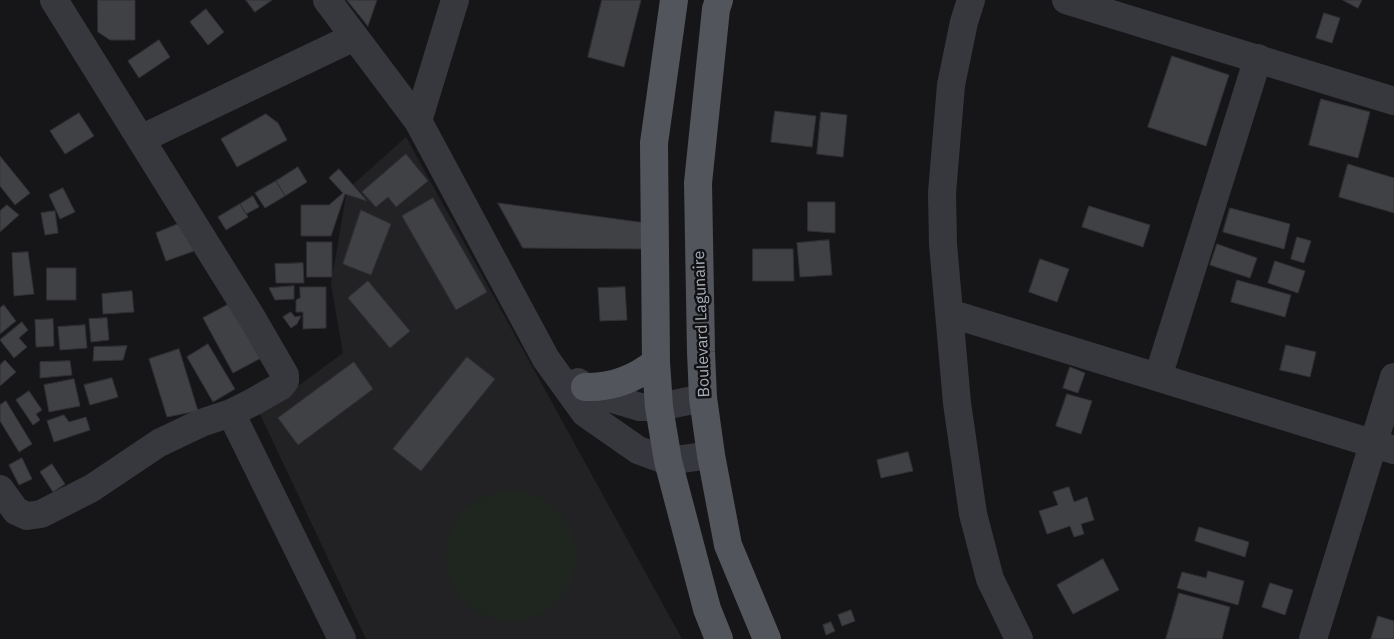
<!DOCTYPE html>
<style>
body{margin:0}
canvas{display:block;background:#161618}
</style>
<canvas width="1394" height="639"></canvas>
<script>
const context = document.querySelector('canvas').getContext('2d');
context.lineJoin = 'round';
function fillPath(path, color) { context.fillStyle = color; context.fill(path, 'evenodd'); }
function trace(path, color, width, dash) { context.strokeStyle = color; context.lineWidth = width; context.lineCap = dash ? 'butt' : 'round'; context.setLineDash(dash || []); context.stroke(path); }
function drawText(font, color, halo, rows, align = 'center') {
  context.font = font + ' "IBM Plex Sans",sans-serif'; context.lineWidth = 5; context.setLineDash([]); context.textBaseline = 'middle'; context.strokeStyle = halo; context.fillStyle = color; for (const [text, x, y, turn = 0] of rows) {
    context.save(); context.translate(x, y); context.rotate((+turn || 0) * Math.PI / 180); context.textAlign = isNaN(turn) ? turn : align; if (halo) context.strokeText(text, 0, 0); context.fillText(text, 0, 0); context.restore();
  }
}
const built = new Path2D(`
 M406 137 682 639H366L260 414 343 353 331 284 347 190Z`);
const green = new Path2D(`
 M446 556a65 65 0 1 1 130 0a65 65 0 1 1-130 0Z`);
const building = new Path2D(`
 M98 0H135V40H110L98 32Z
 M246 0H272L255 12Z
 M347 0H377L368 26Z
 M602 0H641L624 67 588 57Z
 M1343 0H1362L1358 8Z
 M206 9 224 32 208 45 190 22Z
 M1324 13 1340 18 1332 43 1316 38Z
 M159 40 170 57 139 78 128 61Z
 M1172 56 1229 75 1206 146 1148 127Z
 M1321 99 1370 112 1358 158 1309 145Z
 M775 111 816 116 812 147 771 142Z
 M821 112 847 115 843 157 817 154Z
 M79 113 94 136 65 154 50 131Z
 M266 114 278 123 287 140 237 167 221 139Z
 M406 154 428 181 396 207 388 197 376 207 362 192Z
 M0 156 30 193 15 205 0 186Z
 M1348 164 1394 178V213L1339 197Z
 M298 167 307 182 285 196 276 181Z
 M339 169 367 201 345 194 331 236H301V205H329L343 193 329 178Z
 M276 181 285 196 265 208 255 193Z
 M63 188 75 212 60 219 49 195Z
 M253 196 259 207 246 214 240 204Z
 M433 198 487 292 456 310 402 216Z
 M808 202H835V233L808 231Z
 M498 203 646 223 643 249 523 248Z
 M240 204 248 217 226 230 218 217Z
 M7 205 19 215 0 232V211Z
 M1089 206 1150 225 1143 247 1082 227Z
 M1230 208 1290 224 1284 249 1223 232Z
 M361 210 391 224 371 275 343 264Z
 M55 211 58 233 45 235 41 213Z
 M183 222 194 251 166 261 156 233Z
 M1297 237 1311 241 1304 263 1291 259Z
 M829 240 832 275 800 277 797 243Z
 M307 242H332V277H307Z
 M1217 244 1257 258 1250 278 1210 265Z
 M753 249H793L794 281H753Z
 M28 252 34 294 14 296 12 253Z
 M1040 259 1069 269 1057 302 1029 292Z
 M1275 261 1305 271 1298 293 1268 283Z
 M303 263 304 283H276L275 264Z
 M47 268H76V300H47Z
 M1237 280 1291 295 1285 317 1231 302Z
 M368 281 410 331 390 348 348 298Z
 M294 286V299L275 300 269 288Z
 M300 287H326V328L303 329V312H296V300L300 298Z
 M625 287 627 320 600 321 598 288Z
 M132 291 134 312 103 314 102 294Z
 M231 303 261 358 233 373 203 318Z
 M4 305 16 321 0 334V308Z
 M291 312 295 317 301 316 297 324 291 328 283 317Z
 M107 318 109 340 91 342 89 319Z
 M53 319 54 346 36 347 35 320Z
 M22 322 28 330 19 338 27 347 14 358 0 340Z
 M85 325 87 348 60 350 58 327Z
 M208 344 235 389 213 402 187 357Z
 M1286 345 1316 352 1310 377 1280 370Z
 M127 346 123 360 93 361 94 347Z
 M179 349 198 411 167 417 149 359Z
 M467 357 495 379 421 471 393 449Z
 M5 360 16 372 0 386V365Z
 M70 361 72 375 40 378V362Z
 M354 362 373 389 298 445 278 418Z
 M1070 367 1085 373 1078 393 1063 388Z
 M112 378 118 397 90 405 84 385Z
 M74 379 80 406 49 412 44 385Z
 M29 391 42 410 36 414 40 420 33 425 16 400Z
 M1067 394 1092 401 1081 434 1056 426Z
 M6 401 32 444 19 452 0 421V405Z
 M64 415 69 422 86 417 90 430 54 442 47 421Z
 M908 452 913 471 881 478 877 460Z
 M22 458 32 479 19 485 9 465Z
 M52 464 65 484 53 492 40 472Z
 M1069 487 1074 502 1087 497 1094 520 1081 524 1084 534 1074 537 1070 526 1047 534 1039 511 1058 505 1053 492Z
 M1199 527 1249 542 1245 557 1195 541Z
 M1103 559 1119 590 1073 614 1057 585Z
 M1208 571 1244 581 1238 605 1177 588 1182 572 1206 578Z
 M1270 583 1293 590 1285 615 1262 607Z
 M1179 593 1230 607 1222 639H1166Z
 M851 610 855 621 842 626 838 615Z
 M1378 616 1394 621V639H1371Z
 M831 622 835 631 826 635 823 625Z`);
const minor = new Path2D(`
 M327 0 418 121 546 359 585 413 638 450 668 461 711 455
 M971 0 964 22 951 85 942 193 943 244 957 403 973 514 990 579 1019 639
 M1066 0 1394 101
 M418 121 455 0
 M141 139 354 37
 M949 313 1394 450
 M1158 377 1258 58
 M578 382 593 393 640 407H659L703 398
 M231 413 342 639
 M0 489 16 511 27 516 41 514 92 488 159 443 201 423 231 413 253 402 281 386 285 381V375L252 318 54 0
 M1313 639 1394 377`);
const major = new Path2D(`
 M674 0 654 143 656 362 659 407 668 461 707 609 719 639
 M719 0 716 9 698 183 701 352 703 398 711 455 728 545 767 639
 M585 387C611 388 635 379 656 362`);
const streetNames = [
 ["Boulevard Lagunaire",702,324,-92]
];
fillPath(built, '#222225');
fillPath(green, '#1e261f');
fillPath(building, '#404145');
trace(building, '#303034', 1);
trace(minor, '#37383d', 28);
trace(major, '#53555c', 28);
drawText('16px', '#a8adb8', '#111113', streetNames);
</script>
